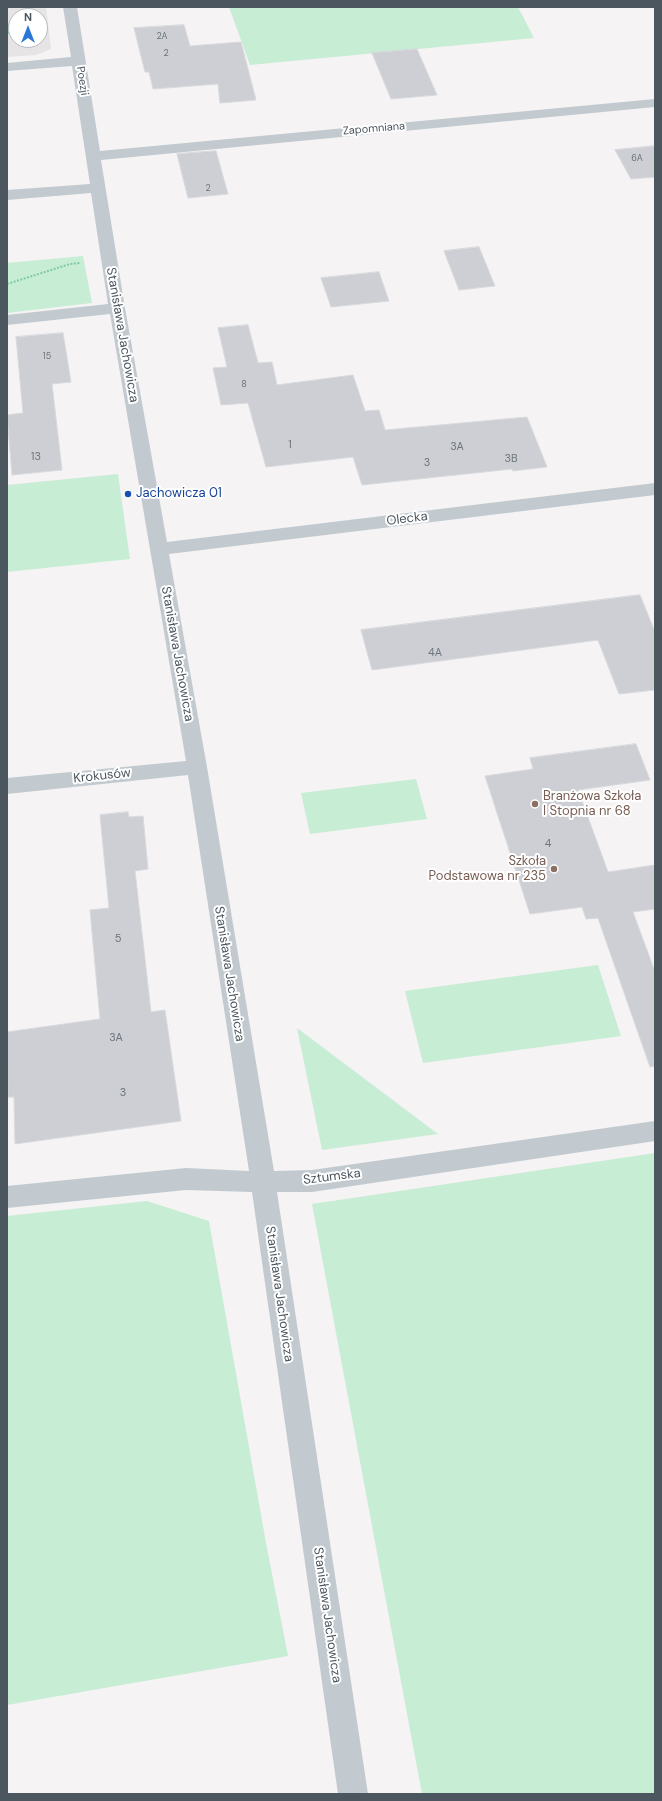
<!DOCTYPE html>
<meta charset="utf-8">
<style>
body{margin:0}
#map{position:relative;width:662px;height:1801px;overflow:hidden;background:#f5f3f3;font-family:"DM Sans",sans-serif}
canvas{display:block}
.frame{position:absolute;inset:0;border:8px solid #4c565f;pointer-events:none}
.north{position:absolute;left:8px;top:8px;width:40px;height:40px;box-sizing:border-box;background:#fff;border:1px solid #b7bbbf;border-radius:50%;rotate:0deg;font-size:11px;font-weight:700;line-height:16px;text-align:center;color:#4c565f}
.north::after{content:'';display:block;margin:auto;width:14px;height:18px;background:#2b76d7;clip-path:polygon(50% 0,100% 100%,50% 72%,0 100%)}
</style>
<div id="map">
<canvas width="662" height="1801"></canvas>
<div class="frame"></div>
<div class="north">N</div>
</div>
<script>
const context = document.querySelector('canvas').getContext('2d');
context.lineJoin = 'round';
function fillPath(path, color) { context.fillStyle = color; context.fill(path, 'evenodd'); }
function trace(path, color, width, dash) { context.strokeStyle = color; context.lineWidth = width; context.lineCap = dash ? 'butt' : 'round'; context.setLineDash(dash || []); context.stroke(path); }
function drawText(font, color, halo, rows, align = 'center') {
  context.font = font + ' "DM Sans",sans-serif'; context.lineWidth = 4; context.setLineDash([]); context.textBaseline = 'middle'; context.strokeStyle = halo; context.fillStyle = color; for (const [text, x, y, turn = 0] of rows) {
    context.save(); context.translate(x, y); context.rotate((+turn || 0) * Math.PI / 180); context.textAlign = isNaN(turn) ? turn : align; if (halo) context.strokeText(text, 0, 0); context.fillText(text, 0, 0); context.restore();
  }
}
const education = new Path2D(`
 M7 7H46L51 49 36 55 7 57ZM16 16H40V40H16Z`);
const green = new Path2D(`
 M229 7H518L534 38 250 65Z
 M83 256 92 303 7 313V263Z
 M118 474 130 559 7 572V485Z
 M416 779 427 819 310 834 301 793Z
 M598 965 621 1036 423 1063 405 991Z
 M297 1028 438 1134 322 1150Z
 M655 1153V1794H422L312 1204Z
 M147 1201 209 1221 266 1543 288 1656 7 1705V1216Z`);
const building = new Path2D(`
 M184 25 190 46 241 42 256 100 220 103 218 84 153 89 149 72H145L134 28Z
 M417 49 437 95 391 99 372 53Z
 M655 146V177L631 179 615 150Z
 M216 151 228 194 188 198 177 154Z
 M479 247 495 286 459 290 444 251Z
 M379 272 389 301 331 307 321 278Z
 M248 325 258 363 272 362 277 385 353 375 365 411 379 410 385 430 527 417 547 467 513 471 512 469 362 485 353 457 266 467 248 403 221 405 213 368 227 367 218 328Z
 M63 333 71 382 52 384 62 470 12 475 7 415 23 413 16 337Z
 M640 595 655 632V690L619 694 598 640 372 670 361 630Z
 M636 744 650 780 578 790 608 872 655 865V909L633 912 655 972V1066L650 1067 598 918 586 919 582 907 530 914 485 776 533 769 530 758Z
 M128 812 129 817 143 816 148 869 135 871 151 1012 165 1010 181 1121 15 1144 14 1097H8L7 1032 100 1019 90 910 109 908 100 815Z`);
const path = new Path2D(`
 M8 24 9 31
 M40 29H46
 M7 33 16 31
 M7 284 70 264 80 263`);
const minor = new Path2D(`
 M63 7H77L100 151 655 99V107L101 160 125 308 167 542 655 483V495L169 554 207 767 274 1171 312 1170 655 1121V1141L312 1192H277L368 1794H338L252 1192 186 1190 7 1208V1186L186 1168 249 1171 188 775 7 794V778L186 761 110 314 7 325V315L108 304 91 193 7 200V190L90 184 72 66 7 71V63L71 57Z`);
const markers = [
 [128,494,4,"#1a4fb4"],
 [535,804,4,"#8d6e63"],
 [554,869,4,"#8d6e63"]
];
const farNumbernames = [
 ["2A",162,37],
 ["2",166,54],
 ["6A",637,159],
 ["2",208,189],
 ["15",47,357],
 ["8",244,385]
];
const farStreetnames = [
 ["Poezji",82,81,81],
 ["Zapomniana",374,129,-5]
];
const numberNames = [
 ["1",290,445],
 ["3A",457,447],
 ["13",36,457],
 ["3B",511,459],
 ["3",427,463],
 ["4A",435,653],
 ["4",548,844],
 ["5",118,939],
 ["3A",116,1038],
 ["3",123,1093]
];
const streetNames = [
 ["Stanisława Jachowicza",122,335,80],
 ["Olecka",407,519,-7],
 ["Stanisława Jachowicza",177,654,80],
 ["Krokusów",102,776,-6],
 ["Stanisława Jachowicza",229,974,81],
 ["Sztumska",332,1177,-7],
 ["Stanisława Jachowicza",279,1294,82],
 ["Stanisława Jachowicza",327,1615,82]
];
const transitNames = [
 ["Jachowicza 01",136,494]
];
const educationNames = [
 ["Branżowa Szkoła",543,797],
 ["I Stopnia nr 68",543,812],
 ["Szkoła",546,862,"right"],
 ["Podstawowa nr 235",546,877,"right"]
];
fillPath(education, '#e6e4e4');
fillPath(green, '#c7edd5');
fillPath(building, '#cdcfd4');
trace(building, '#d7d9dd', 1);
trace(path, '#81c9a5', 2, [2, 1.5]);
fillPath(minor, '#c2cad0');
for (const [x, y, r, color] of markers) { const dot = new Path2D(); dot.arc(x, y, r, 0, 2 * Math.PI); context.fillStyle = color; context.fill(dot); trace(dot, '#fff', 1.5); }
drawText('9px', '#6c747c', null, farNumbernames);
drawText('11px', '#4c565f', '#fff', farStreetnames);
drawText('11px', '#6c747c', null, numberNames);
drawText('13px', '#4c565f', '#fff', streetNames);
drawText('13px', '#164399', '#fff', transitNames, 'left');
drawText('13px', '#785e54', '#fff', educationNames, 'left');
</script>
